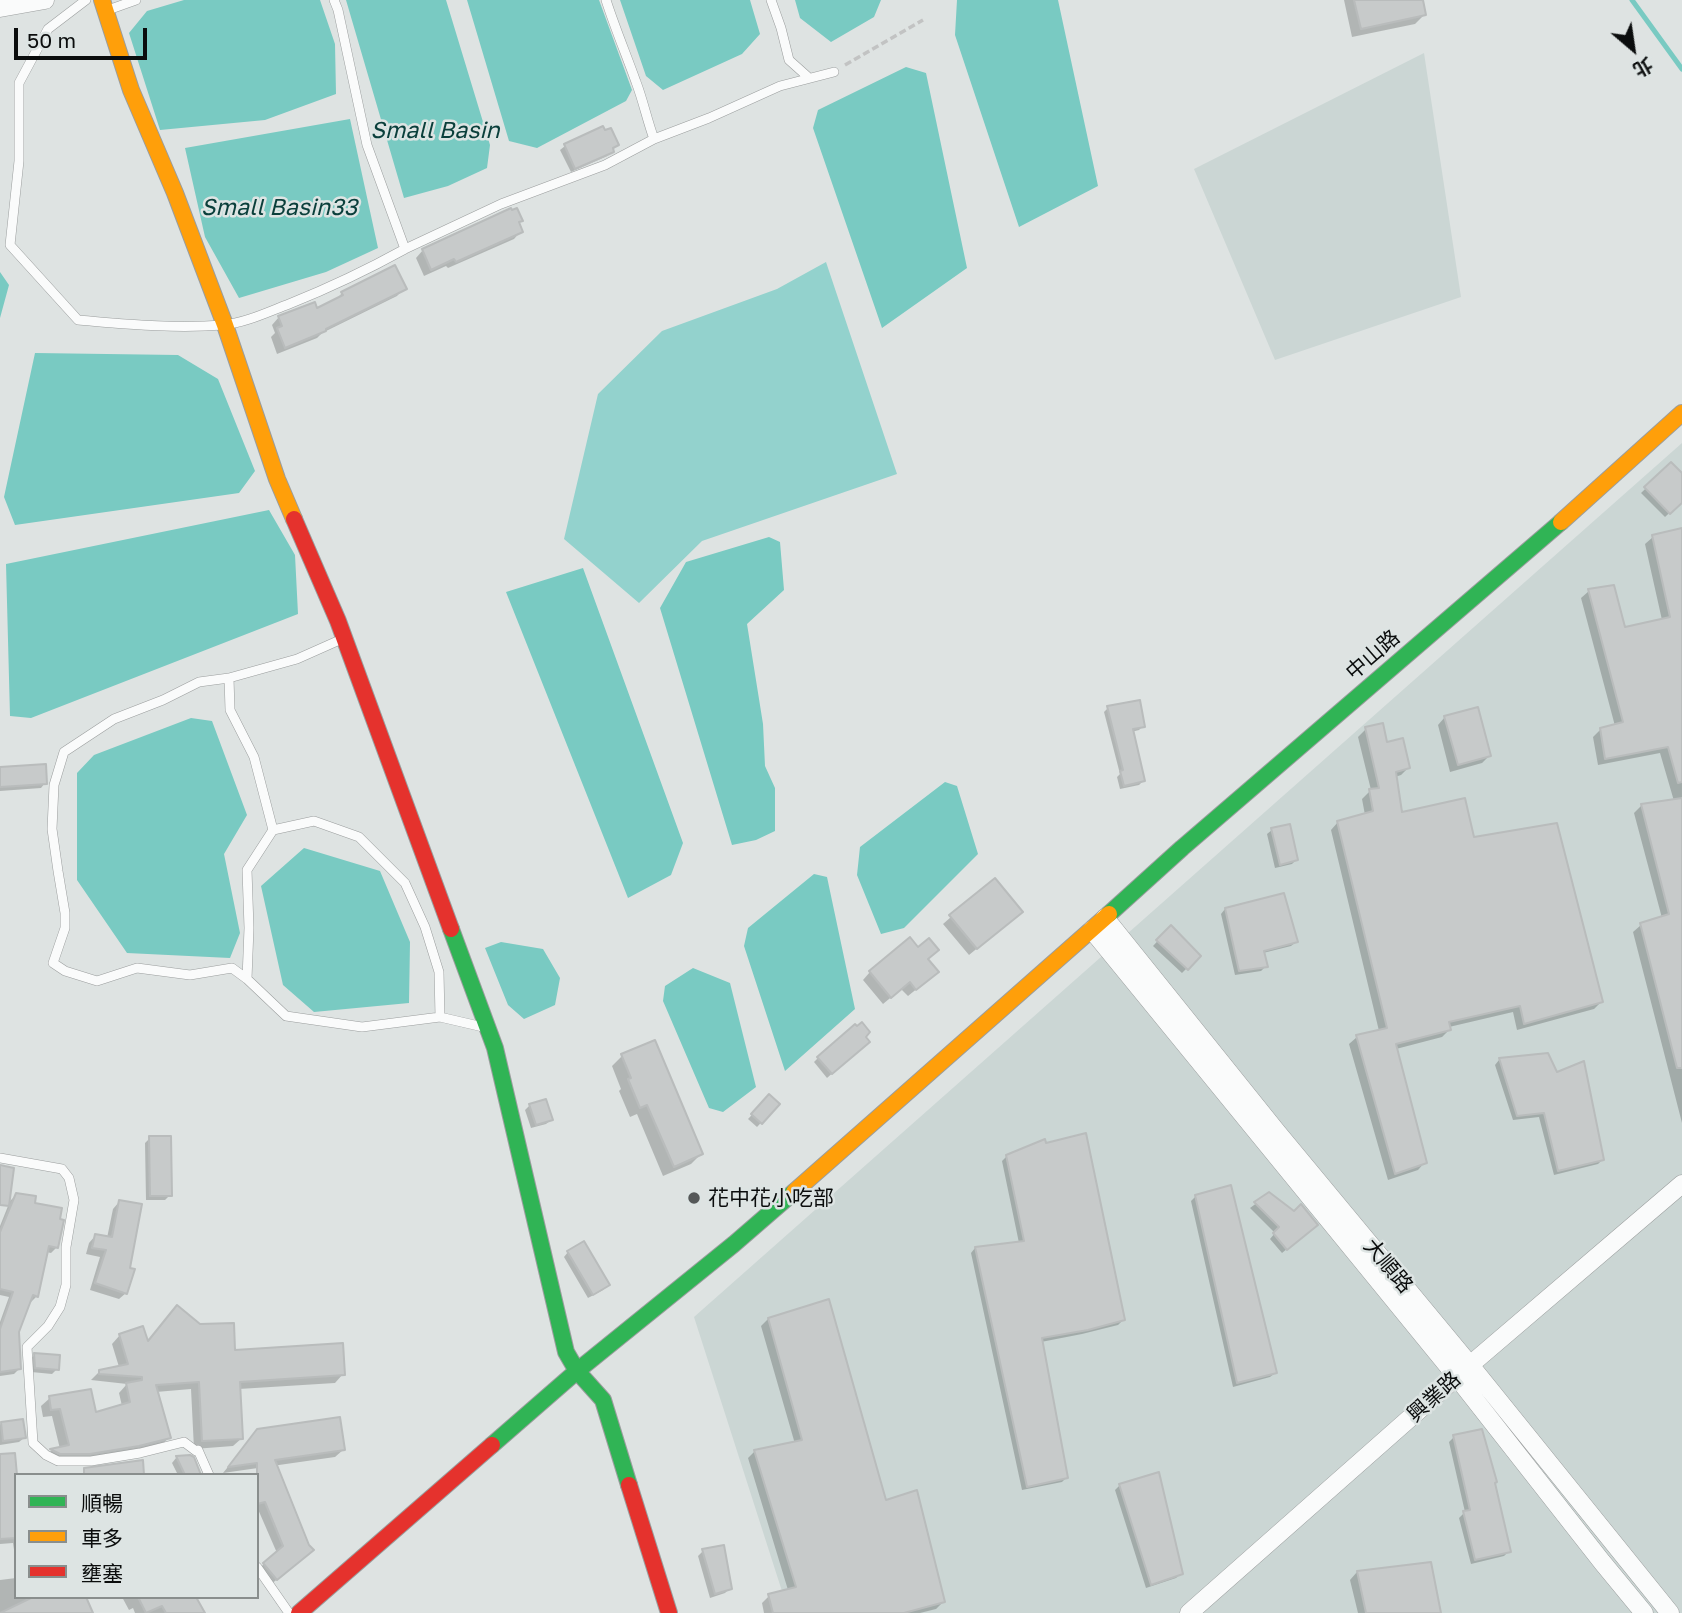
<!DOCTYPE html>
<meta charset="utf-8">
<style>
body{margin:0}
#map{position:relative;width:1682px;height:1613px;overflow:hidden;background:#dee3e2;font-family:"Golos Text","Noto Sans TC",sans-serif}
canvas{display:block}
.legend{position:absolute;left:14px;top:1473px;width:245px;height:126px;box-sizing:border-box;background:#dde4e3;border:2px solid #898e8d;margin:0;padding:9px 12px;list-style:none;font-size:21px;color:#0b0d0d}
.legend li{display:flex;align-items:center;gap:14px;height:35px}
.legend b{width:35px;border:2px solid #898e8d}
.north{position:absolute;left:1598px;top:14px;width:70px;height:70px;-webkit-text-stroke:5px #dde4e3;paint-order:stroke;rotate:151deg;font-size:19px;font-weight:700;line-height:28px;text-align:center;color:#0b0d0d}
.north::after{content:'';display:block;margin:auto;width:24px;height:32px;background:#0b0d0d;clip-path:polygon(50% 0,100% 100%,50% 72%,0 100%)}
.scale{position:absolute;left:14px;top:28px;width:133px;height:32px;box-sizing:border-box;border:4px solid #0b0d0d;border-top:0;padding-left:9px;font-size:21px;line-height:24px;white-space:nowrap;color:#0b0d0d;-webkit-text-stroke:5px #dde4e3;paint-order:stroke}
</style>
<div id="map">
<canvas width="1682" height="1613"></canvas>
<ul class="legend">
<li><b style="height:9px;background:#30b455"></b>順暢</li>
<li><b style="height:9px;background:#ff9f0a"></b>車多</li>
<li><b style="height:9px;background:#e5322d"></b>壅塞</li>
</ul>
<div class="north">北</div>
<div class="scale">50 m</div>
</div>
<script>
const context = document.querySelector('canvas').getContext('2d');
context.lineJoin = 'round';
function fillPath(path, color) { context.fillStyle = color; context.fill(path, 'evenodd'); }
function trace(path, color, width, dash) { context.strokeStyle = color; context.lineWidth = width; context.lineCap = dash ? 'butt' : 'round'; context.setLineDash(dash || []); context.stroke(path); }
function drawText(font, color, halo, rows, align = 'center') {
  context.font = font + ' "Golos Text","Noto Sans TC",sans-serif'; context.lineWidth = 5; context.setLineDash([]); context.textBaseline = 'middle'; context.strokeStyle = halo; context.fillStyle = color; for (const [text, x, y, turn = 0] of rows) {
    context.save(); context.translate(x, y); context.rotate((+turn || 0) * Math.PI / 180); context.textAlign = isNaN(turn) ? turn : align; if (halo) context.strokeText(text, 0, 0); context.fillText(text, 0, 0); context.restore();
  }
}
const built = new Path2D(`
 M1424 53 1461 297 1275 360 1194 169Z
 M1682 443V1613H789L694 1317Z`);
const forest = new Path2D(`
 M826 262 897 474 702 541 639 603 564 539 598 394 662 331 777 289Z`);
const water = new Path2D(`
 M184 0H320L335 44 336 94 265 120 160 130 129 33 147 11Z
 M346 0H446L490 145 487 168 448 186 404 198Z
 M467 0H599L632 90 626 101 537 148 509 141Z
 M620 0H750L760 34 742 54 663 90 646 76Z
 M795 0H881L874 17 831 42 800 18Z
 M957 0H1058L1098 186 1019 227 955 35Z
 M906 67 926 73 967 268 882 328 813 128 818 110Z
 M350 119 378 248 326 272 239 298 205 237 185 148Z
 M0 272 9 285 0 318Z
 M35 353 178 355 218 379 255 471 239 493 15 525 4 497Z
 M269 510 295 555 298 614 31 718 10 716 6 564Z
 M769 537 780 542 784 590 747 624 763 724 765 766 775 788V831L756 840 732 845 660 608 686 562Z
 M583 568 683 843 671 875 628 898 506 592Z
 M191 718 212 721 247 815 224 854 240 933 230 958 127 953 77 880V773L94 755Z
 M945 782 957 786 978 854 904 928 881 934 857 875 860 847Z
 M304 848 380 871 410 942 409 1003 314 1012 283 985 261 886Z
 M814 874 827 877 855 1009 785 1071 744 946 748 928Z
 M501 942 543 949 560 978 555 1005 524 1019 508 1005 485 948Z
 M693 968 730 983 756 1087 723 1112 709 1108 663 1001 665 986Z`);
const shadow = new Path2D(`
 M1344 0H1421L1424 15 1415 24 1352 37Z
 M604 132 617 145 612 151 607 156 571 172 560 150 565 146Z
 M521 221 518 223 521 231 514 239 448 268 446 266 424 276 416 258 423 250Z
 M404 288 397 296 322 333 317 338 277 354 271 337 275 333 272 325 279 317 316 311 335 301 342 293Z
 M1671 464 1682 476V501L1665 517 1641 493Z
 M1682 529V1123L1633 932 1641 925 1662 918 1634 813 1642 805 1674 801 1660 753 1598 765 1593 737 1600 730 1615 726 1581 598 1589 591 1624 629 1662 620 1645 544 1653 537Z
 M1108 708 1143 726 1139 730 1131 732 1144 780 1139 785 1120 789 1117 777 1120 774 1104 712Z
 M1445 717 1489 756 1482 763 1450 772 1438 725Z
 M1366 729 1386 744 1408 768 1401 775 1395 777 1400 814 1472 839 1601 1002 1594 1009 1517 1030 1513 1012 1449 1027V1030L1442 1037 1396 1049 1425 1162 1418 1170 1388 1180 1349 1044 1357 1037 1379 1031 1331 830 1338 822 1365 815 1362 799 1371 790 1358 737Z
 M0 769 45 783 41 788 0 791Z
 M1272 830 1296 860 1292 864 1275 868 1267 834Z
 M1225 909 1296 942 1291 946 1263 953 1266 966 1261 971 1235 975 1221 914Z
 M951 917 1013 919 969 955 943 924Z
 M1171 927 1199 956 1182 973 1153 946Z
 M927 960 929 979 908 996 901 989 883 1004 863 980 870 972Z
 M863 1037V1046L827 1078 814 1062 818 1058Z
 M1547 1054 1603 1159 1598 1164 1554 1175 1539 1117 1513 1120 1495 1065 1499 1060Z
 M622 1056 701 1154 691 1164 663 1176 637 1114 630 1117 619 1091 621 1089 612 1066Z
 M769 1097 778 1105 757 1127 748 1119Z
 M530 1105 551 1120 546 1124 531 1128 525 1110Z
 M150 1138 170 1195 165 1200H146L145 1143Z
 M1007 1156 1123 1320 1118 1325 1082 1334 1041 1342 1066 1478 1062 1482 1022 1490 971 1253 975 1248 1019 1243 1002 1161Z
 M1269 1194 1311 1229 1282 1253 1270 1239 1275 1233 1250 1208Z
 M16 1195 33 1204 57 1247 51 1253 46 1252 37 1296 31 1302 29 1301 17 1332 20 1368 14 1374 0 1376V1322L9 1297 0 1295V1226L10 1201Z
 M1196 1196 1275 1373 1270 1377 1233 1387 1191 1201Z
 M119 1202 126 1293 119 1299 90 1290 100 1257 86 1254 89 1243 95 1236 107 1238 113 1209Z
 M568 1252 607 1285 603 1290 588 1298 564 1257Z
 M768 1319 885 1502 943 1602 936 1609 920 1613H764L762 1603 769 1596 788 1590 748 1458 755 1451 795 1444 761 1326Z
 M120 1335 146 1343 233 1352 343 1374 335 1383 239 1389 242 1438 233 1446 194 1449 191 1389 156 1392 169 1437 161 1446 81 1461 44 1458 51 1451 60 1449 52 1416 43 1417 41 1406 50 1398 95 1414 122 1406 119 1393 127 1384 91 1380 99 1372 119 1367 112 1344Z
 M35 1355 57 1369 52 1374 31 1372 30 1359Z
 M1 1423 24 1438 19 1442 0 1445V1425Z
 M257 1431 343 1450 335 1457 223 1473Z
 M1454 1437 1493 1483 1509 1551 1504 1556 1471 1564 1459 1518 1465 1512 1449 1442Z
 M0 1456 16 1477V1563L13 1543 0 1544Z
 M189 1457 200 1475H178L172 1463 176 1458Z
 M257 1485 305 1557 270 1585 257 1570 277 1553 257 1507Z
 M1120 1485 1181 1573 1176 1578 1146 1588 1115 1490Z
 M703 1551 730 1588 725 1593 710 1598 698 1556Z
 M1357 1572 1439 1613H1358L1350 1580Z
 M16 1578V1597H83L89 1613H0V1580Z
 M122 1597H194L203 1613H135L133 1608 129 1610Z`);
const stream = new Path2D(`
 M1632 0 1682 69`);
const building = new Path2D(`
 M1354 0H1423L1426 15 1361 29Z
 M603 126 605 130 611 128 619 145 613 148 614 152 575 169 564 144Z
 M511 208 512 210 517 208 523 221 519 222 523 232 456 262 454 259 431 270 422 249Z
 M395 265 407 289 326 329V331L285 348 277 328 282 326 278 316 315 302 317 308 343 295 341 292Z
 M1671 462 1682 473V503L1670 514 1644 487Z
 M1682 528V782L1678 783 1668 747 1605 759 1600 728 1623 722 1588 589 1614 585 1625 627 1670 617 1652 535Z
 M1140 700 1145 727 1133 729 1145 781 1124 786 1120 771 1123 770 1107 706Z
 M1478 707 1491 756 1458 765 1444 716Z
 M1383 723 1387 742 1403 738 1410 768 1396 772 1402 812 1465 798 1474 837 1557 823 1603 1002 1524 1024 1520 1006 1449 1022 1451 1030 1396 1044 1427 1163 1395 1174 1356 1035 1387 1028 1337 821 1373 811 1369 789 1379 788 1365 727Z
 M46 764 47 784 0 787V767Z
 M1682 798V1068H1677L1640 923 1669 914 1641 804Z
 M1290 824 1298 860 1280 865 1271 828Z
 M995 878 1023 912 977 949 949 915Z
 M1284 893 1298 942 1264 951 1268 967 1239 971 1225 908Z
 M1171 925 1201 956 1188 970 1156 940Z
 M910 937 918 947 929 938 939 950 928 959 939 972 916 990 910 982 891 998 869 971Z
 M862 1022 870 1032 866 1037 870 1042 832 1074 817 1057 855 1024 857 1026Z
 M655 1040 703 1154 674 1167 647 1105 640 1108 628 1079 631 1078 621 1054Z
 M1548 1053 1557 1072 1584 1061 1604 1160 1558 1171 1544 1113 1517 1116 1499 1058Z
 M769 1094 780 1104 762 1124 751 1114Z
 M546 1099 553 1120 536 1125 529 1104Z
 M1086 1133 1125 1320 1088 1330 1042 1338 1068 1478 1027 1487 975 1247 1024 1241 1006 1155 1045 1139 1046 1143Z
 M149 1136H171L172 1196H150Z
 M0 1165 14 1168 9 1206 0 1205Z
 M1231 1185 1277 1373 1237 1383 1195 1195Z
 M1269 1192 1294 1211 1301 1204 1318 1225 1287 1250 1273 1233 1279 1227 1254 1202Z
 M16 1193 36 1196 35 1203 62 1208 60 1219 64 1220 58 1248 49 1246 38 1297 33 1295 19 1332 21 1369 0 1372V1329L13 1292 0 1289V1232Z
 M119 1200 142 1204 130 1268 135 1269 127 1294 95 1283 106 1250 92 1248 95 1234 112 1237Z
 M584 1241 610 1285 593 1295 567 1251Z
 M829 1299 886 1500 917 1490 945 1602 904 1613H773L768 1594 796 1587 754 1450 802 1440 768 1318Z
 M177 1305 200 1324 234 1323 235 1350 343 1343 345 1375 240 1382 243 1439 202 1441 199 1382 156 1385 171 1438 139 1446 90 1454H60L50 1449 69 1445 60 1409 51 1410 49 1396 91 1389 96 1412 130 1402 126 1383 142 1380V1377L99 1374V1370L128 1364 119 1334 143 1326 148 1341Z
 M34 1353 60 1355 59 1370 35 1368Z
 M340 1417 345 1450 275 1460 309 1545 314 1550 277 1580 263 1563 283 1546 265 1502 257 1504V1463L228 1467 257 1429Z
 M23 1419 26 1438 3 1441 1 1422Z
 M1482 1429 1497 1482 1495 1483 1511 1552 1475 1560 1463 1511 1470 1510 1453 1435Z
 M15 1453 17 1475H16V1538L0 1539V1454Z
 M190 1455 194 1457 201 1475H185L176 1456Z
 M143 1460 144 1475H84V1468Z
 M1159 1472 1183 1574 1151 1585 1119 1484Z
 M724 1545 732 1589 715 1594 702 1549Z
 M1431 1562 1441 1613H1366L1357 1571Z
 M33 1597H86L93 1613H0Z
 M138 1597H196L205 1613H166L162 1606 146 1613Z`);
const path = new Path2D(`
 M845 65 923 20`);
const lane = new Path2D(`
 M86 0 48 29 19 83V161L10 245 78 320C126 324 174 329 223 325 245 323 268 312 289 304 329 288 367 270 405 249L367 145 338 10 334 0
 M606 0C615 28 626 54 636 82 643 100 647 120 654 139
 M771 0 781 28 789 60 808 77
 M108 10 136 0
 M405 249 501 204 605 165 654 139 709 118 780 86 834 72
 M342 639 297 659 229 678 230 710 254 757 273 830 314 821 359 837 405 883 425 927 439 972 440 1017 483 1027
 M229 678 199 682 163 700 114 719 64 752 54 785 52 829 58 871 65 913V928L53 963 65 971 97 981 137 968 190 975 232 968 247 979
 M273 830 247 870 249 928 247 979 286 1016 362 1027 440 1017
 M0 1158 62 1169 69 1178 74 1200 66 1247V1285L60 1307 48 1326 27 1347 33 1443 46 1455 58 1461H91L140 1453 184 1442 196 1451 198 1450 209 1475
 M257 1567 289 1613`);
const street = new Path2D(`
 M0 8 45 0
 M1105 918 1276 1131 1470 1365 1670 1613
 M1092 930 1457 1377 1602 1562 1644 1613
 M1189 1613 1470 1365 1682 1184`);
const fast = new Path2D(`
 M1109 914 1182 848 1561 522
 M451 929 495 1048 566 1352 577 1371 603 1400 629 1485
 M492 1445 577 1371 734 1244 794 1192`);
const slow = new Path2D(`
 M102 0 131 90 175 193 225 325 277 479 294 519
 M1561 522 1682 413
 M794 1192 1109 914`);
const jam = new Path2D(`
 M294 519 338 621 451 929
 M629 1485 669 1613
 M299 1613 492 1445`);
const markers = [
 [694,1198,7,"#555858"]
];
const streetNames = [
 ["中山路",1373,655,-41],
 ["大順路",1388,1266,50],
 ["興業路",1434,1397,-42]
];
const poiNames = [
 ["花中花小吃部",708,1198]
];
const waterNames = [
 ["Small Basin",435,131],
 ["Small Basin33",279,208]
];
fillPath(built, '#cbd6d4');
fillPath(forest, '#93d2cd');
fillPath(water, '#79cac2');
fillPath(shadow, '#0003');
trace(stream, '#79cac2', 5);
fillPath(building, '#c7caca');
trace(building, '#b9bcbc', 2);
trace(lane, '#9a9d9d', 10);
trace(street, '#9a9d9d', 19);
trace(fast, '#9a9d9d', 18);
trace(slow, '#9a9d9d', 18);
trace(jam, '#9a9d9d', 18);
trace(path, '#c2c3c3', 3.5, [7, 3.5]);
trace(lane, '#fafbfb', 9);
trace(street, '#fafbfb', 18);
trace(fast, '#30b455', 16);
trace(slow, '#ff9f0a', 16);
trace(jam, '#e5322d', 16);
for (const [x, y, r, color] of markers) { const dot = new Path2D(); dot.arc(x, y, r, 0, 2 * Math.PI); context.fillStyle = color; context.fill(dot); trace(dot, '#dde4e3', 2.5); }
drawText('21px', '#0b0d0d', '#dde4e3', streetNames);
drawText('21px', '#0b0d0d', '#dde4e3', poiNames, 'left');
drawText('italic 23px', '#0a3f3b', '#dde4e3', waterNames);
</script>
